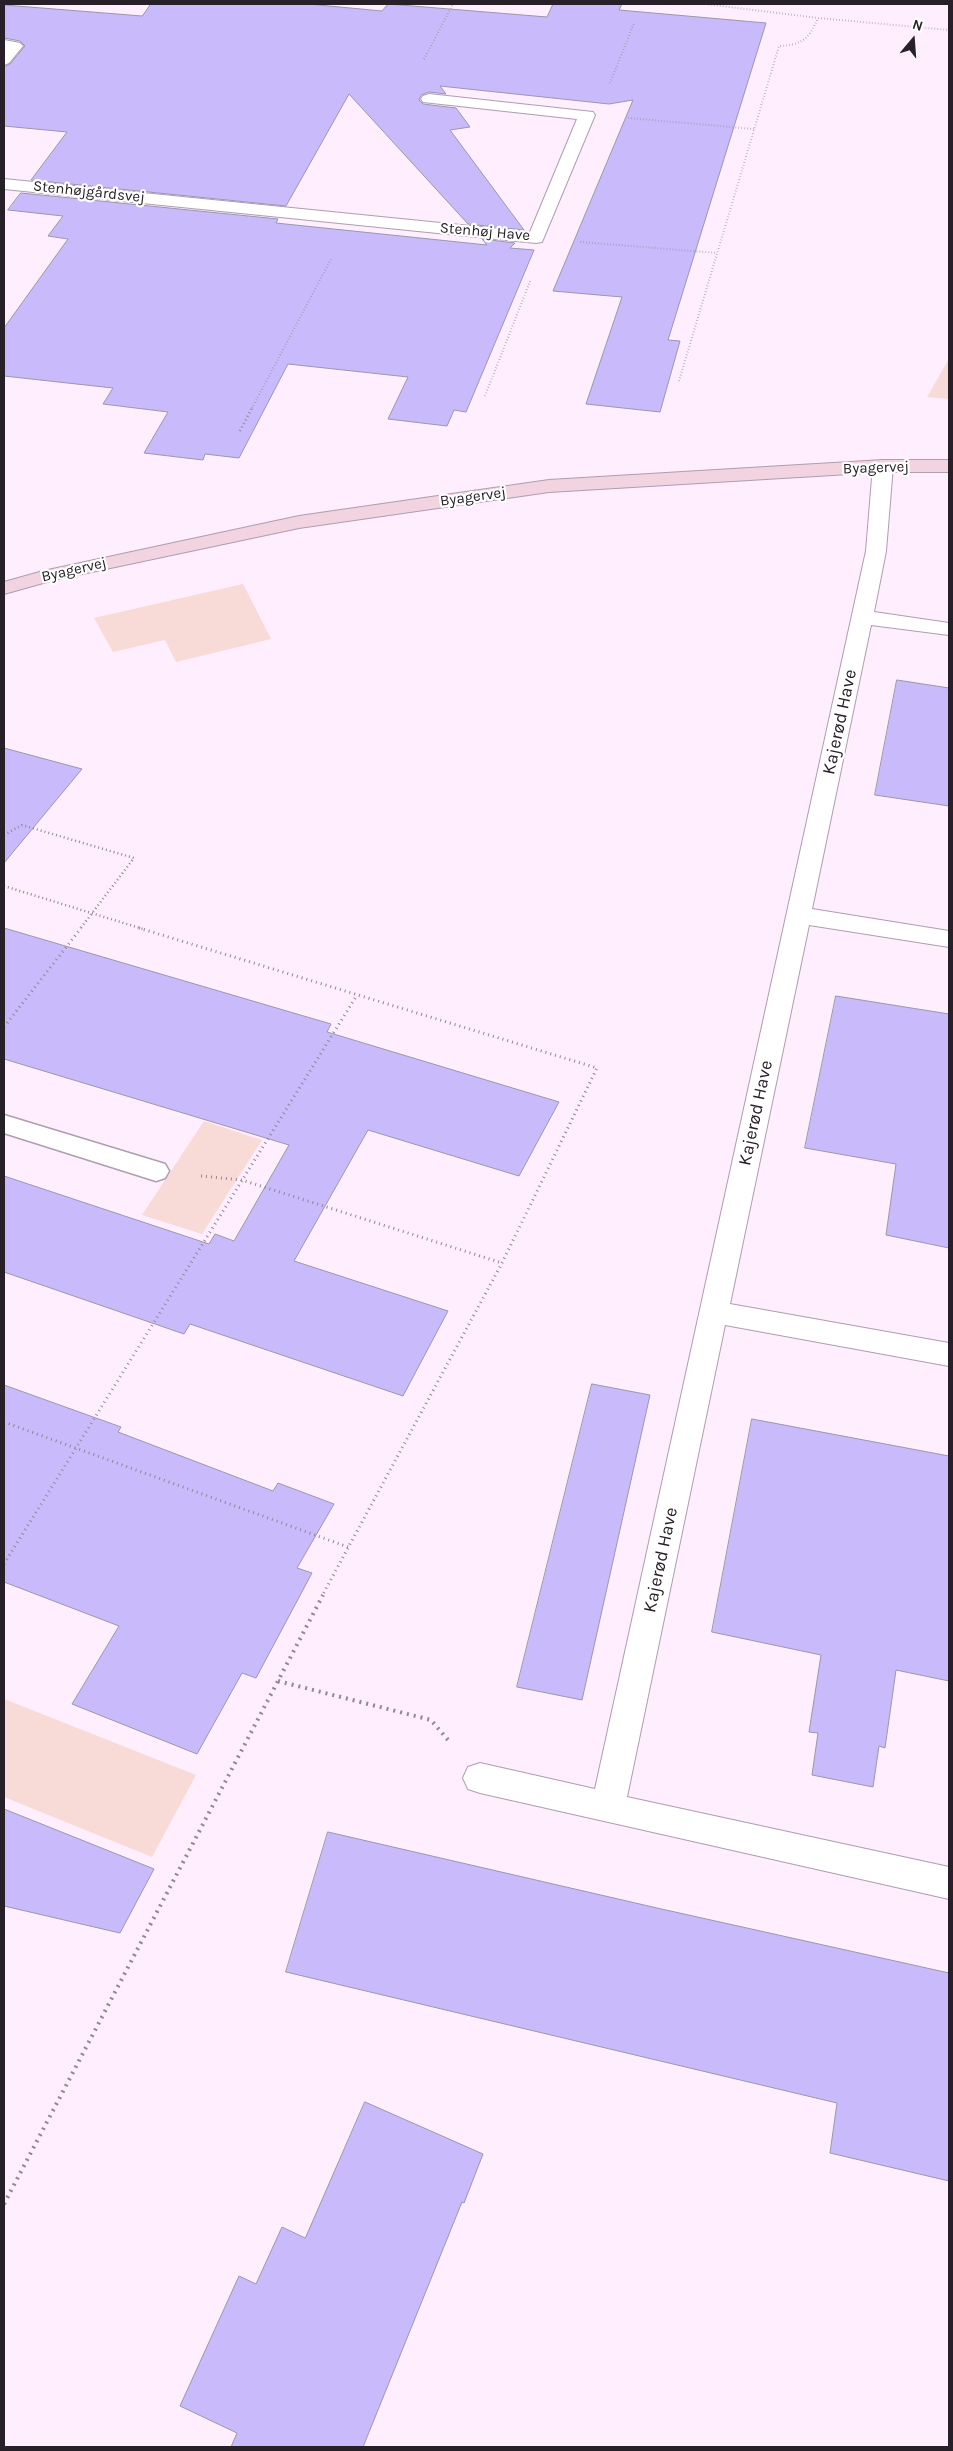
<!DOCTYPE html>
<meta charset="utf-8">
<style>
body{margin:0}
#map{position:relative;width:953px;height:2451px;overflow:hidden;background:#feeefe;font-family:Karla,sans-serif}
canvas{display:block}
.frame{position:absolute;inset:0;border:5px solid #272028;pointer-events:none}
.north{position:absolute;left:888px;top:15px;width:50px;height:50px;-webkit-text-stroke:4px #fff;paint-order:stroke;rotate:18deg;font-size:14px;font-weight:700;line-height:20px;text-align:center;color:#272028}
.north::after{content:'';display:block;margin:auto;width:18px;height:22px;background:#272028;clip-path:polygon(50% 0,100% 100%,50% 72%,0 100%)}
</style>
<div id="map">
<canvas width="953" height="2451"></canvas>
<div class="frame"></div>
<div class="north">N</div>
</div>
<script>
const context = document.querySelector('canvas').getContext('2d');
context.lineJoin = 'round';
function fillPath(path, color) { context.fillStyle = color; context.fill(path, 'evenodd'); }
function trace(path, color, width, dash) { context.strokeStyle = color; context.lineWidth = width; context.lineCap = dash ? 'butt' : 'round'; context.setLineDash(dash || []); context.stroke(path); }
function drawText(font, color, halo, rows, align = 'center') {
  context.font = font + ' Karla,sans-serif'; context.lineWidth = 4.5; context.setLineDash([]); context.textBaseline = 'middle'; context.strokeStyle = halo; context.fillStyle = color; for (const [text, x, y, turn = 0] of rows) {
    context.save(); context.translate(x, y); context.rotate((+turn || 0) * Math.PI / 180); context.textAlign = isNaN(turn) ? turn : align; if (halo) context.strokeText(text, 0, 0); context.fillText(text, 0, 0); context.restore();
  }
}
const green = new Path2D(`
 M949 359V399L927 397Z
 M243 584 271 639 176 662 165 640 113 652 94 618Z
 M204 1121 262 1140 202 1234 142 1215Z
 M4 1699 196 1775 152 1857 4 1797Z`);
const building = new Path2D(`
 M151 4H308L382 11 388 4 547 17 553 4H622L619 10 766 23 668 340 680 341 660 412 586 404 622 297 553 291 633 100 609 104 440 86 446 94 429 92 421 95 419 100 423 104 456 108 470 127 450 130 524 230 468 224 349 94 286 206 31 180 67 132 4 126V67L10 64 25 46 20 41 4 38V5L142 16Z
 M21 193 278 219 276 223 487 245 482 239 515 243 510 248 534 250 466 412 454 410 447 426 388 419 408 377 288 364 239 458 205 454 203 460 144 453 168 412 103 404 113 388 4 376V328L68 239 48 236 63 216 8 210Z
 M897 680 949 688V806L875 795Z
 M4 748 82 769 4 863Z
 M4 928 331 1024 327 1032 559 1102 519 1176 368 1130 294 1261 448 1311 403 1396 190 1324 184 1334 4 1272V1176L209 1244 215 1234 234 1241 289 1145 4 1059Z
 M836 996 949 1014V1248L886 1235 896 1164 805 1148Z
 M592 1384 650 1395 582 1700 517 1687Z
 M4 1385 121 1427 118 1432 273 1491 278 1483 334 1504 297 1568 312 1573 256 1678 242 1673 197 1754 72 1704 119 1626 4 1582Z
 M752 1419 949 1456V1681L896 1670 885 1748 879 1746 873 1787 812 1775 818 1733 809 1732 821 1655 712 1632Z
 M4 1809 154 1869 120 1933 4 1906Z
 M328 1832 657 1908 949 1973V2181L830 2153 837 2103 286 1972Z
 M365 2102 483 2154 464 2203 462 2202 363 2447H231L237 2433 180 2406 239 2276 256 2284 282 2227 305 2238Z`);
const pathFar3 = new Path2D(`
 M705 4 818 18 949 30
 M424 59 453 4
 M610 83 634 23
 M628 118 754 129
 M580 242 717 253
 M679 381 779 46C802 45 809 39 818 18
 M485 396 531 279
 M252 408 331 259`);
const pathFar2 = new Path2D(`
 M240 431 253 406
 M4 835 22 825 134 858 80 929
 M4 886 143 929`);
const pathFar1 = new Path2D(`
 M139 928 597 1068 502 1263 322 1596
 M4 1027 81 928
 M201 1176 242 1180 502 1263
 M4 1422 348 1547
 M4 1564 357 995`);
const path = new Path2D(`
 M278 1681 431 1720 448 1740
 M4 2204 323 1595`);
const lane = new Path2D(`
 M4 1115 165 1164 169 1171 165 1178 156 1181 4 1133Z`);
const street = new Path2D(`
 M4 40 20 43 23 46 9 63 4 65Z
 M429 94 593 112 595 115 542 242 536 243 4 189V179L530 232 577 119 423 102 421 99 423 96Z
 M883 460 890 462 893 466 886 551 874 612 949 623V635L871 625 812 909 949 931V947L809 925 730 1304 949 1343V1366L725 1325 627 1797 949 1867V1899L480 1793 468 1789 463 1778 468 1767 480 1763 595 1789 866 551 873 466 876 462Z`);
const secondary = new Path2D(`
 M883 460H949V472H883L549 492 299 528 54 580 4 594V582L43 571 299 516 549 480Z`);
const farStreetnames = [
 ["Stenhøjgårdsvej",89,192,6],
 ["Stenhøj Have",485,232,5],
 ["Byagervej",876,468,-2],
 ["Byagervej",473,497,-8],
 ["Byagervej",74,570,-13]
];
const streetNames = [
 ["Kajerød Have",840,722,-78],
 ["Kajerød Have",756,1113,-78],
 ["Kajerød Have",661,1560,-78]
];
fillPath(green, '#f8dad7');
fillPath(building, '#c9bbfb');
trace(building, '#9a96ad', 1);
trace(lane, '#af9db0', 3);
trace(street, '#af9db0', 2);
trace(secondary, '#af9db0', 2);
trace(pathFar3, '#928793', 2, [0.5, 2.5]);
trace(pathFar2, '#928793', 2.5, [1, 3]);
trace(pathFar1, '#928793', 3, [1, 4]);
trace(path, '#928793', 4, [2, 5]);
fillPath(lane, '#fff');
fillPath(street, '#fff');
fillPath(secondary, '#f1d4e0');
drawText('15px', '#272028', '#fff', farStreetnames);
drawText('18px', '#272028', '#fff', streetNames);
</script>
